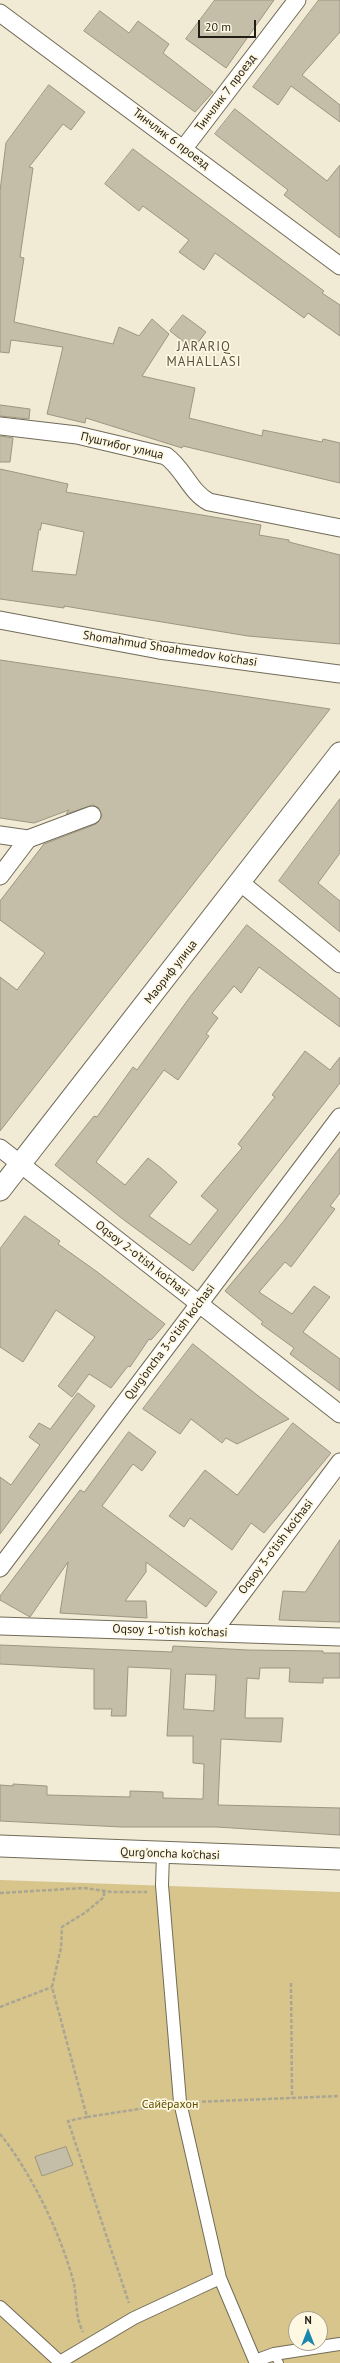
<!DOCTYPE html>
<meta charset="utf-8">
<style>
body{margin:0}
#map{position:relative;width:340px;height:2363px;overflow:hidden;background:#f1ead4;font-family:"PT Sans",sans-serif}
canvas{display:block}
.north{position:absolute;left:288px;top:2311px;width:40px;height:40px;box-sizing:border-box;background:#fef7e1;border:1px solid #a6a090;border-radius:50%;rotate:0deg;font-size:11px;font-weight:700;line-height:16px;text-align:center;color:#211e16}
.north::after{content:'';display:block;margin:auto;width:14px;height:18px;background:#1987ae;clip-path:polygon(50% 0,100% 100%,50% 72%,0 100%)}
.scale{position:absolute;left:198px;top:20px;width:58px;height:18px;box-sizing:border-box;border:2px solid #211e16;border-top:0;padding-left:5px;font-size:12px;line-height:14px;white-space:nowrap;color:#211e16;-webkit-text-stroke:3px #fef7e1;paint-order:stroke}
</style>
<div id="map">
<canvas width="340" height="2363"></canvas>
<div class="north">N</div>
<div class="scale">20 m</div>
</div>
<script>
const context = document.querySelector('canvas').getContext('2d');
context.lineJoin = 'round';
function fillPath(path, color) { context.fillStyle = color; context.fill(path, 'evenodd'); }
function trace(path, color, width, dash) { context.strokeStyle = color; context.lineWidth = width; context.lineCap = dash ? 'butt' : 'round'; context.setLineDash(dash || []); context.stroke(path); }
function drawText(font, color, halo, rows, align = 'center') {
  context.font = font + ' "PT Sans",sans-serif'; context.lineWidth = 3.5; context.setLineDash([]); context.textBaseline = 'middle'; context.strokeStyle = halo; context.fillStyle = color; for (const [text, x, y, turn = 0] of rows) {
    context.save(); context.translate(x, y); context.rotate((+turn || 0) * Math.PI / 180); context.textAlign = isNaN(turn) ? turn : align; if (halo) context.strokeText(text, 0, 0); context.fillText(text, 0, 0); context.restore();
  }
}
const green = new Path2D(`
 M0 1880 340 1892V2363H0ZM296 2319H320V2343H296Z`);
const building = new Path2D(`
 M215 0H274L226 68 186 39Z
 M319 0H340V32L302 75 340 105V122L291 86 278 105 253 87Z
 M100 11 129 33 138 21 169 44 163 53 213 92 195 112 84 31Z
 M49 85 85 112 71 130 63 124 29 167 33 168 20 257 24 258 14 322 113 344 119 327 139 336 152 319 169 334 142 376 195 388 189 418 262 436 263 430 322 442 323 439 340 443V483L183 446 182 448 86 418 85 423 47 414 63 347 11 340 9 353 0 352V191L6 143Z
 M235 109 327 181 340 165V238L284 195 288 190 215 134Z
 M133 149 324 291 322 293 340 305V336L308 313 304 318 215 253 204 270 179 252 189 240 143 206 139 211 105 184Z
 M183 315 206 332 193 349 170 331Z
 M0 405 30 409 29 419 0 416Z
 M0 436 13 438 10 462H0Z
 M0 469 68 484 66 492 261 525 259 535 289 540V542L340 555V644L248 636 64 606V608L0 599ZM42 523 84 532 76 575 32 571 39 529 40 530Z
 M0 660 330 709 0 1131V977L17 990 45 953 0 920V901L44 844 96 824 102 816 99 808 93 805 66 814 69 810 34 823 0 818Z
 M340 799V853L318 883 340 901V932L279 881Z
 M247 925 340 999V1027L259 967 241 993 234 986 212 1013 218 1018 206 1034 209 1036 178 1080 164 1070 96 1162 125 1185 148 1158 161 1168 177 1182 149 1216 190 1245 218 1210 201 1196 242 1148 238 1144 275 1097 272 1095 305 1051 330 1070 340 1057V1083L193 1271 124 1220 55 1165 94 1116 97 1117 133 1067 137 1070 190 997Z
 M340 1148V1193L330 1206 335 1209 291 1267 285 1262 259 1292 292 1314 314 1286 330 1297 303 1332 340 1359V1391L290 1354 294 1348 261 1324 263 1322 225 1291 283 1222Z
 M25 1216 60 1241 58 1244 96 1271 165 1324 151 1340 149 1339 130 1367 128 1366 111 1388 89 1374 72 1397 58 1386 95 1337 56 1310 23 1362 0 1347V1249Z
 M193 1344 257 1395 289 1419 237 1444 226 1438 222 1443 191 1419 180 1434 143 1409Z
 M78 1393 95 1406 0 1534V1477L11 1485 40 1445 29 1437 39 1423 50 1429Z
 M293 1423 331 1453 264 1533 251 1523 232 1550 190 1518 184 1527 169 1516 205 1470 237 1495Z
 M129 1432 156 1452 142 1471 133 1464 102 1506 217 1592 206 1607 146 1562V1572L125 1601H146L147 1618 60 1613 68 1562 30 1617 0 1600V1596L80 1490 84 1492Z
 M340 1540V1622L279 1620 283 1591 305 1592Z
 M0 1645 172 1652 173 1646 248 1650 323 1651V1653H340V1678H323V1683L289 1682 290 1668H260L259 1679 247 1678 245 1718H283L281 1742 221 1739 218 1805 340 1808V1835L217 1827H122L0 1821V1785L13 1786V1784L47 1786V1795L130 1797V1791L163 1792V1798L203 1799 204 1764 193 1763V1736H167L171 1669 128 1667 126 1716H111L112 1709H94V1669L0 1664ZM186 1674 216 1675 214 1711 184 1709Z
 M66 2147 73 2165 42 2176 35 2157Z`);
const path = new Path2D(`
 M104 1892V1897L86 1912 62 1927 61 1948 52 1987 87 2117 68 2121 129 2303
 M0 1893 84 1888 112 1892H147
 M291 1983 292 2098
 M0 2007 52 1987
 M196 2102 340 2096
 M87 2117 165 2105
 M0 2134C31 2172 62 2236 74 2284 77 2299 75 2317 83 2332`);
const service = new Path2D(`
 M274 2354 279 2363`);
const pedestrian = new Path2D(`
 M163 1854 162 1885 180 2102 220 2278 255 2361 274 2354 340 2344
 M0 2307 61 2363
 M60 2362 134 2318 220 2278`);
const minor = new Path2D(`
 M0 13 340 266
 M184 148 297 0
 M0 426 77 435 166 456C184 469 190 492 209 502L340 528
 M0 620 159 650 340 674
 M0 835 28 839
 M0 876 28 839 92 815
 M241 883 340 964
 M0 1148 340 1414
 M0 1568 340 1117
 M0 1626 340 1637
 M213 1632 340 1462`);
const tertiary = new Path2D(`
 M0 1190 340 753
 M0 1846 340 1859`);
const streetNames = [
 ["Тинчлик 7 проезд",226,93,-53],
 ["Тинчлик 6 проезд",171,139,37],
 ["Пуштибог улица",122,446,13],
 ["Shomahmud Shoahmedov ko'chasi",170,649,9],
 ["Маориф улица",171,972,-52],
 ["Oqsoy 2-o'tish ko'chasi",142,1259,38],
 ["Qurg'oncha 3-o'tish ko'chasi",170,1342,-53],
 ["Oqsoy 3-o'tish ko'chasi",276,1547,-53],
 ["Oqsoy 1-o'tish ko'chasi",170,1631,2],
 ["Qurg'oncha ko'chasi",170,1854,2]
];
const parkNames = [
 ["Сайёрахон",170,2105]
];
const neighbourhoodNames = [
 ["JARARIQ",204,347],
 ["MAHALLASI",204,362]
];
fillPath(green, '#d7c58b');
fillPath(building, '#c4bea9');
trace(building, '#9c9581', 1);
trace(service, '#716b58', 10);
trace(pedestrian, '#716b58', 14);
trace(minor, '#716b58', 19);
trace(tertiary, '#716b58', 23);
trace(path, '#aba694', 2.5, [4, 2]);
trace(service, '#fff', 8);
trace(pedestrian, '#fff', 12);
trace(minor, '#fff', 17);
trace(tertiary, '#fff', 21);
drawText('12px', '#211e16', '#fef7e1', streetNames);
drawText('12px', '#614f01', '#fef7e1', parkNames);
context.letterSpacing = '1px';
drawText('13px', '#56513e', '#fef7e1', neighbourhoodNames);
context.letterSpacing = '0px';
</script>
